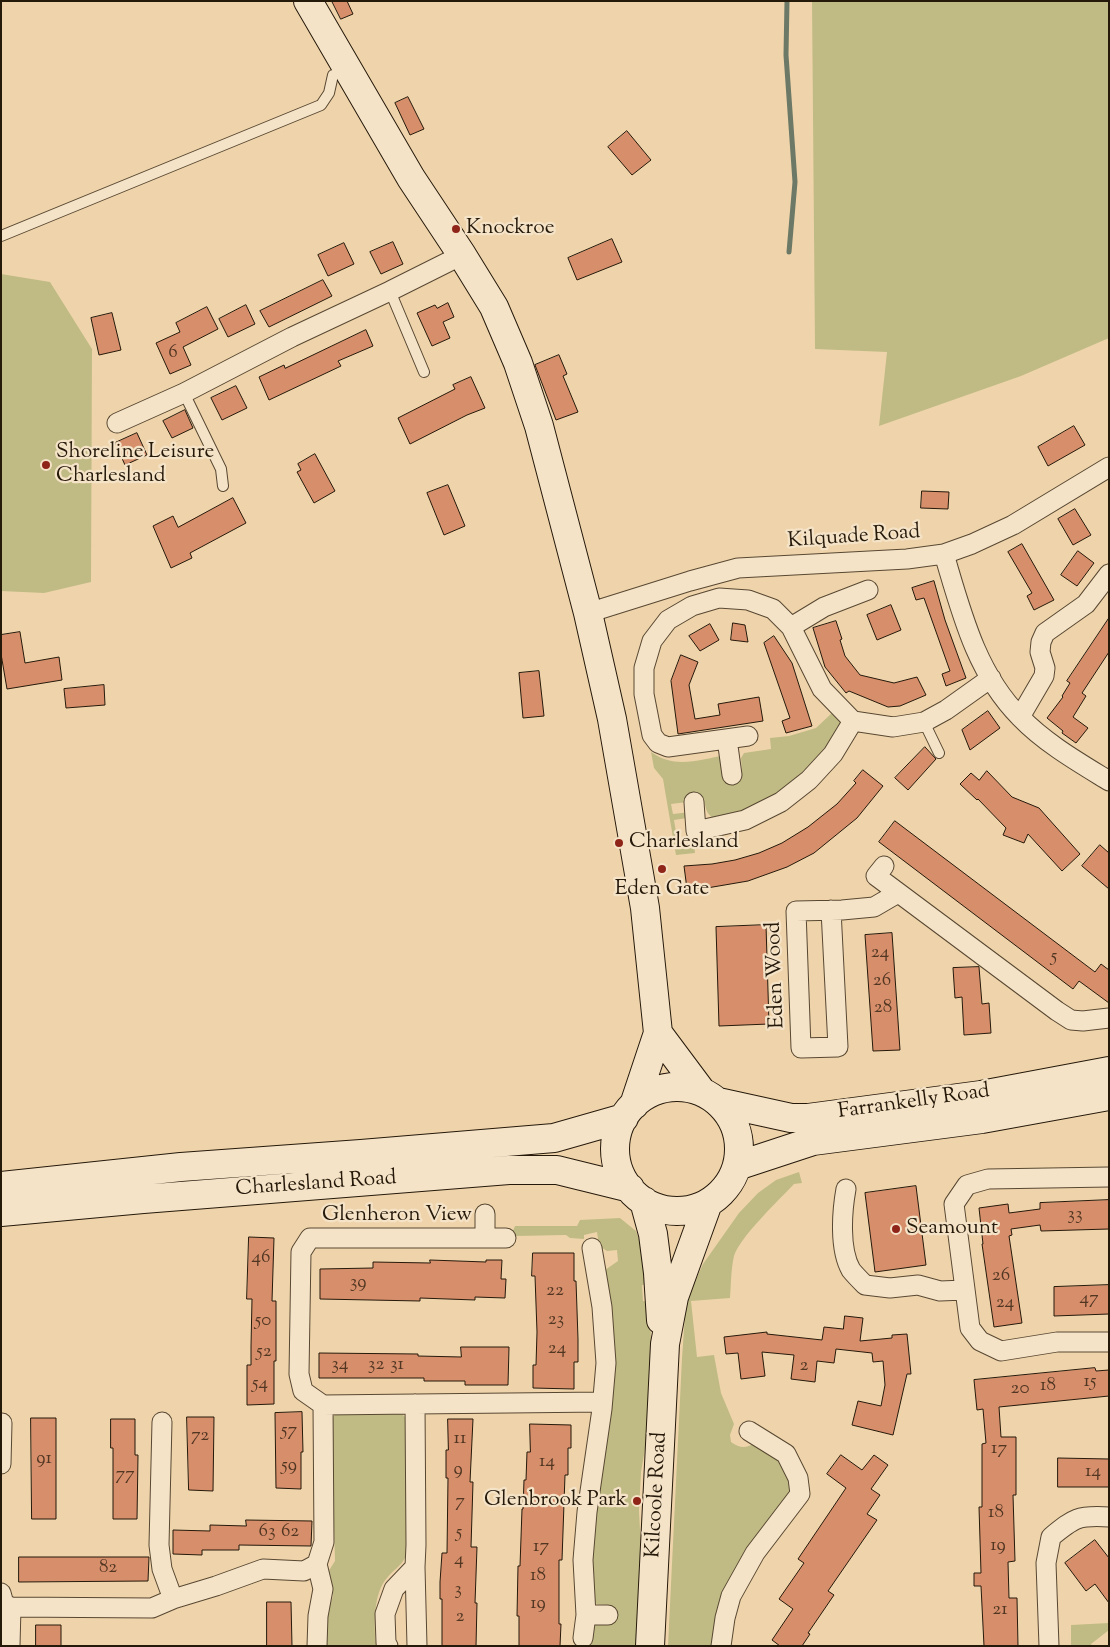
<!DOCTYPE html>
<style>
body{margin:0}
#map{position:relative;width:1110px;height:1647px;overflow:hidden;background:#efd4ab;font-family:"Sorts Mill Goudy",serif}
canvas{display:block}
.frame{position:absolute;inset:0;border:2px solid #25190a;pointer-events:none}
</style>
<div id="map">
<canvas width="1110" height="1647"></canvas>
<div class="frame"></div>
</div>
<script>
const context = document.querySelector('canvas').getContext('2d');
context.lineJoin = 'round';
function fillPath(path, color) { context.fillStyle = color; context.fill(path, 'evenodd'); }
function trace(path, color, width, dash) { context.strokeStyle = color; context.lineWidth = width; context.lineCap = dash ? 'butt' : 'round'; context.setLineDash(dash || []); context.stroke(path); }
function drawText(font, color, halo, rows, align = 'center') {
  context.font = font + ' "Sorts Mill Goudy",serif'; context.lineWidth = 4.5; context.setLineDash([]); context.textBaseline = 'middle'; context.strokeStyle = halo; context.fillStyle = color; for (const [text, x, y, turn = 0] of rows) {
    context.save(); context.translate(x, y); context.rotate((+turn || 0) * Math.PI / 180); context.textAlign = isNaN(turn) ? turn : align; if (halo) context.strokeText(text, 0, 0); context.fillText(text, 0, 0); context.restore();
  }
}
const green = new Path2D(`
 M812 1H1109V338L1021 376 879 426 887 352 815 349Z
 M1 274 50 282 92 349 91 582 44 593 1 591Z
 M833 712 844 726 806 773 777 795 747 809 715 819C706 814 706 809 704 800L671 804 673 814 691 812 687 818 674 820 678 844 694 843 695 853 676 855 663 779 654 768 651 752C675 769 698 760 726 755L728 773 742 771 741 758 744 753 771 749 770 738 789 736 816 728Z
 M799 1172 802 1183 794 1184C779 1200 740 1237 734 1256 731 1269 731 1285 730 1298L691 1301 697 1357 714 1355 721 1393 734 1424 730 1435 731 1442C740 1448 745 1449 755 1443 776 1456 787 1461 791 1487L716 1646H668L682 1358 686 1301 703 1264 739 1213 758 1193 776 1180Z
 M620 1218 636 1231 645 1255 649 1285H642L643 1301 650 1302 651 1343 646 1443 641 1472 639 1511 642 1567 638 1646H576V1640L593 1623 609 1616V1605L597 1604 589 1597 605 1270 618 1261 617 1250 607 1251 599 1246 597 1232 584 1235V1239L570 1238 566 1235 516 1236 509 1241 515 1226H577L580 1220Z
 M399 1410 408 1421V1551C402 1567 397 1566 387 1578 373 1593 374 1626 376 1646H324L325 1621 333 1596 328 1572 335 1561 331 1419 339 1411Z
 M1109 1623V1630L1091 1644 1092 1646H1071V1625Z`);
const stream = new Path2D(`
 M787 1 786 55 795 182 789 252`);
const building = new Path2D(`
 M332 1H347L353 14 341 19Z
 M408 97 424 129 410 135 395 103Z
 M627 131 651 160 632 175 608 147Z
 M612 239 622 262 577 280 568 258Z
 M393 242 403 264 381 274 370 252Z
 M344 243 354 264 328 276 318 255Z
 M323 280 332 296 269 327 260 311Z
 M448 303 454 317 443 322 450 338 432 346 417 313 435 305 437 308Z
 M246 305 255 324 228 337 219 319Z
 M207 307 218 329 183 347 191 365 170 374 156 343 180 332 176 323Z
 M112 313 121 350 99 355 91 318Z
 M366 330 373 346 338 361 341 366 269 400 259 377 284 365 285 368Z
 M559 355 567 374 563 376 578 412 556 420 535 365Z
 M471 377 485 408 467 415 410 444 398 418 455 389 453 385Z
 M236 386 247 408 222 420 211 398Z
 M185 410 193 428 172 438 163 421Z
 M1074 426 1085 445 1048 466 1038 447Z
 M137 433 147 455 125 465 115 443Z
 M315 454 335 491 314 503 297 472 301 470 298 464Z
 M448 485 465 526 444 535 427 493Z
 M922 491 949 492 948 509 921 508Z
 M233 498 246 523 190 553 192 558 171 568 153 526 173 516 178 527Z
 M1075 509 1091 535 1073 545 1058 519Z
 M1022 544 1054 600 1034 610 1027 596 1032 593 1008 552Z
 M1078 551 1094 563 1077 586 1061 575Z
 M934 581 945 620 966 678 946 686 942 674 950 671 924 598 916 600 912 588Z
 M891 605 901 630 877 640 867 615Z
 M1109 618V652L1082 693 1086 696 1073 717 1088 728 1076 743 1062 733 1063 731 1047 718 1063 697 1062 696 1070 683 1067 681Z
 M836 621 842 639 840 640 845 656 860 675 894 683 917 677 926 695 900 706 888 707 849 691 846 693 825 667 813 628Z
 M733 623 745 625 748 642 731 640Z
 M710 624 719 640 700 651 689 636Z
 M20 632 25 663 59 657 62 680 7 689 1 654V635Z
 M774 636 792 663 812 726 786 733 782 721 790 718 764 643Z
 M681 655 698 662 689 685 695 719 720 715 718 704 759 697 763 721 678 734 671 681Z
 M539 671 544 716 523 718 519 673Z
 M104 685 105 705 66 708 64 689Z
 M988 711 1000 728 970 750 962 730Z
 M925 747 936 759 908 790 895 778Z
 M863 770 883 786 857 818 814 853 787 867 748 881 707 888 687 889 684 866 712 864 735 860 759 853 782 843 808 827 837 804 856 783 854 781Z
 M987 771 1012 797 1039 808 1080 854 1062 871 1028 834 1024 843 1003 835 1006 828 978 799 977 800 960 784 971 773 979 780Z
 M895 821 1095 972 1101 964 1109 970V1003L1079 981 1073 989 879 842Z
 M1100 845 1109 853V889L1082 866Z
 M766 925 769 1024 719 1026 716 927Z
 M892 933 900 1050 873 1051 865 935Z
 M979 967 982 1004 989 1003 991 1033 964 1035 962 997 955 998 953 968Z
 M916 1186 926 1265 875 1272 865 1193Z
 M1109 1200V1229L1041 1231 1040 1225 1011 1229 1012 1235 1009 1236 1022 1323 994 1327 982 1244H983L979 1208 1008 1204 1009 1213 1040 1209V1203Z
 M249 1237 274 1238 272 1301H276V1361H274V1404L247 1405V1365H251V1346L252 1299H247Z
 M533 1253H574V1281H576L578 1339V1362H574V1389L533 1388V1365H536L537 1332 535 1276H532Z
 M430 1260 486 1262V1260H502L501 1279H506L505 1298 475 1297V1300L420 1298V1301L320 1299V1269L373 1268V1262L430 1263Z
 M1109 1285V1314L1054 1316V1287Z
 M845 1316 863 1318 860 1341 892 1338V1335L907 1334 911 1374H907L893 1435 852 1425 858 1401 881 1406 885 1385 883 1361 873 1362 872 1353 836 1349 834 1363 817 1361 815 1382 791 1379 794 1355 762 1352 765 1376 741 1379 738 1353 726 1354 724 1337 767 1332V1334L822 1340 824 1327 843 1329Z
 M461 1347H509L508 1385H465V1381H424V1378H319V1353L418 1354V1356L461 1357Z
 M1095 1368 1096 1371 1109 1370V1396L999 1407 1001 1437H1016V1495H1013L1015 1561 1008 1562 1009 1598H1017L1018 1646H984L981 1586H974V1573H981L979 1507H982V1444L986 1443 983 1409 977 1410 974 1380Z
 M302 1412 303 1452H301V1489L276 1488 275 1413Z
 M187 1417H214L213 1491 189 1490Z
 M31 1418H56V1519H32Z
 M111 1419H135V1455H138L137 1519H113V1448H111Z
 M448 1419H473L470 1482H473L471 1547H477L475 1603H477L476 1646H442V1599H440V1582L442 1553H447L448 1478H446V1450H448Z
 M530 1424 571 1425V1448H568V1475H565L562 1560H559V1624H561L560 1646H519V1616H517L518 1566H520L522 1509H523L524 1480H526L527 1452H530Z
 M841 1455 862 1470 874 1455 888 1465 871 1489 880 1495 867 1514 877 1520 828 1591 834 1595 808 1633 810 1634 802 1646H780L772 1640 793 1609 779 1599 804 1563 798 1559 846 1488 827 1474Z
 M1058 1458 1109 1459V1487H1058Z
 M246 1520 312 1521 311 1546 239 1545V1550H202V1555L173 1554V1530L210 1531V1525L246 1526Z
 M1095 1540 1109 1558V1603L1095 1584 1086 1591 1065 1563Z
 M19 1557H149L148 1581 19 1582Z
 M267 1602H291L292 1646H267Z
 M36 1625H61V1646H36Z`);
const lane = new Path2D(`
 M1 236 321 105 329 93 333 75
 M390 291 424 372
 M184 393 221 469 223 486
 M924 722 939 753`);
const street = new Path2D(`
 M117 423 184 393 292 337 390 291 462 255
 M944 554C961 611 976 673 1020 717 1045 743 1078 762 1109 781
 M588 613 690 581 738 568 907 559 944 554 972 544 1013 525 1109 467
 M791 627 824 607 868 590
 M1020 717 1044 676 1045 668 1040 652 1041 642 1045 633 1086 604 1109 574
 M748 736 668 747 658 743 652 735 644 694V668L652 641 668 620 692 606 719 598 748 600 773 609 791 627 822 689 853 721 893 727 924 722 946 710 991 678
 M727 739 732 775
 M694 802 696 831 745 820 781 802 809 780 833 754 853 721
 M884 866 876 876 1057 1011 1071 1020 1083 1021 1109 1018
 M831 910 838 1047 801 1048 796 911 842 910 874 907 898 893
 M1109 1177 988 1179 967 1185 954 1204 970 1328 980 1341 1001 1351 1057 1342H1109
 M846 1189C842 1211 839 1249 851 1270 855 1275 860 1280 865 1285L890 1288 918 1285 940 1291 965 1290
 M485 1214V1238
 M506 1238H310L301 1252 299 1374 303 1391 323 1405 602 1402
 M415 1404 416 1545 415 1567 417 1646
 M162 1422 159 1545 162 1569 173 1599
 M1 1464 2 1423
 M1 1593 4 1604 11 1607 10 1646
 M11 1607 152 1608 173 1599 216 1586 263 1569 304 1571 317 1564
 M586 1615H608
 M583 1638 586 1615 583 1560 587 1512 602 1409 606 1363 602 1307 592 1248
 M317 1646 318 1616 323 1589 317 1564 324 1542 323 1405
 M388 1646 386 1643 385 1614 394 1589 415 1567
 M721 1646 725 1618 731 1596 755 1553 800 1494 798 1478 786 1454 749 1431
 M1049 1646 1046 1563 1051 1537C1074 1518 1078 1515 1109 1517`);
const secondary = new Path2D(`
 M308 1 411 178 462 255 494 307 518 363 539 426 588 613 612 719 645 908 658 1033 634 1105
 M658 1033 702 1092
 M615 1149a62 62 0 1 1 124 0a62 62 0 1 1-124 0Z
 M718 1102 791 1118H808L981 1095 1109 1071
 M737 1166 813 1141 982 1119 1109 1096
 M1 1186 181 1167 361 1154 554 1138 624 1118
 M644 1201 653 1234 658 1273 661 1320
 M1 1212 143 1199 509 1170H557L630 1188
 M650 1646 665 1344 674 1297 708 1203`);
const markers = [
 [456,229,5,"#8f2418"],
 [46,465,5,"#8f2418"],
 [619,843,5,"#8f2418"],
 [662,869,5,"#8f2418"],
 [896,1229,5,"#8f2418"],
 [637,1501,5,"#8f2418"]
];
const numberNames = [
 ["6",173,354],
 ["24",880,954],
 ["5",1054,958],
 ["26",882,982],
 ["28",883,1009],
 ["33",1075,1216],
 ["46",261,1259],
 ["26",1001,1277],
 ["39",358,1284],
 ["22",555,1292],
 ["47",1089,1300],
 ["24",1005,1304],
 ["23",556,1321],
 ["50",263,1322],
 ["24",557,1350],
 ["52",264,1353],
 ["34",340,1366],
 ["32",376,1366],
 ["31",397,1366],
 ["2",804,1367],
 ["15",1090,1383],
 ["54",260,1385],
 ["18",1048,1387],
 ["20",1020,1390],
 ["57",289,1432],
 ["72",200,1437],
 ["11",460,1440],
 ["17",999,1450],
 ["91",44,1460],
 ["14",547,1463],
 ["59",289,1467],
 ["9",458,1471],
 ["14",1093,1473],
 ["77",125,1476],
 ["7",460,1503],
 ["18",996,1514],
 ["63",267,1533],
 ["62",290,1533],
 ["5",459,1534],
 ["19",998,1547],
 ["17",541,1548],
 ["4",459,1561],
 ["82",108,1569],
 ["18",538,1577],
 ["3",458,1591],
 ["19",538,1605],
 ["21",1000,1611],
 ["2",460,1618]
];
const poiNames = [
 ["Knockroe",466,229],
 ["Shoreline Leisure",56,453],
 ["Charlesland",56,477],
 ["Charlesland",629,843],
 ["Eden Gate",662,890,"center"],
 ["Seamount",906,1229],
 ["Glenbrook Park",627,1501,"right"]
];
const streetNames = [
 ["Kilquade Road",854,538,-4],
 ["Eden Wood",777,975,-92],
 ["Farrankelly Road",914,1103,-8],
 ["Charlesland Road",316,1185,-4],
 ["Glenheron View",397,1216],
 ["Kilcoole Road",658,1495,-87]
];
fillPath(green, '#c0bb84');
trace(stream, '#6c7966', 5);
fillPath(building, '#d68e6b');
trace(building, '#25190a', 1);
trace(lane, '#584832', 12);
trace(street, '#584832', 21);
trace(secondary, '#25190a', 30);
trace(lane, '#f5e3c8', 10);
trace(street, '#f5e3c8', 19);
trace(secondary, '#f5e3c8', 28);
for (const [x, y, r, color] of markers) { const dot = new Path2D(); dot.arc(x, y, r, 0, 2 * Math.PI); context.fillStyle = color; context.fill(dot); trace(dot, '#f5e3c8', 2); }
drawText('19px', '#513622', null, numberNames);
drawText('21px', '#25190a', '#f5e3c8', poiNames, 'left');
drawText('21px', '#25190a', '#f5e3c8', streetNames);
</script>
